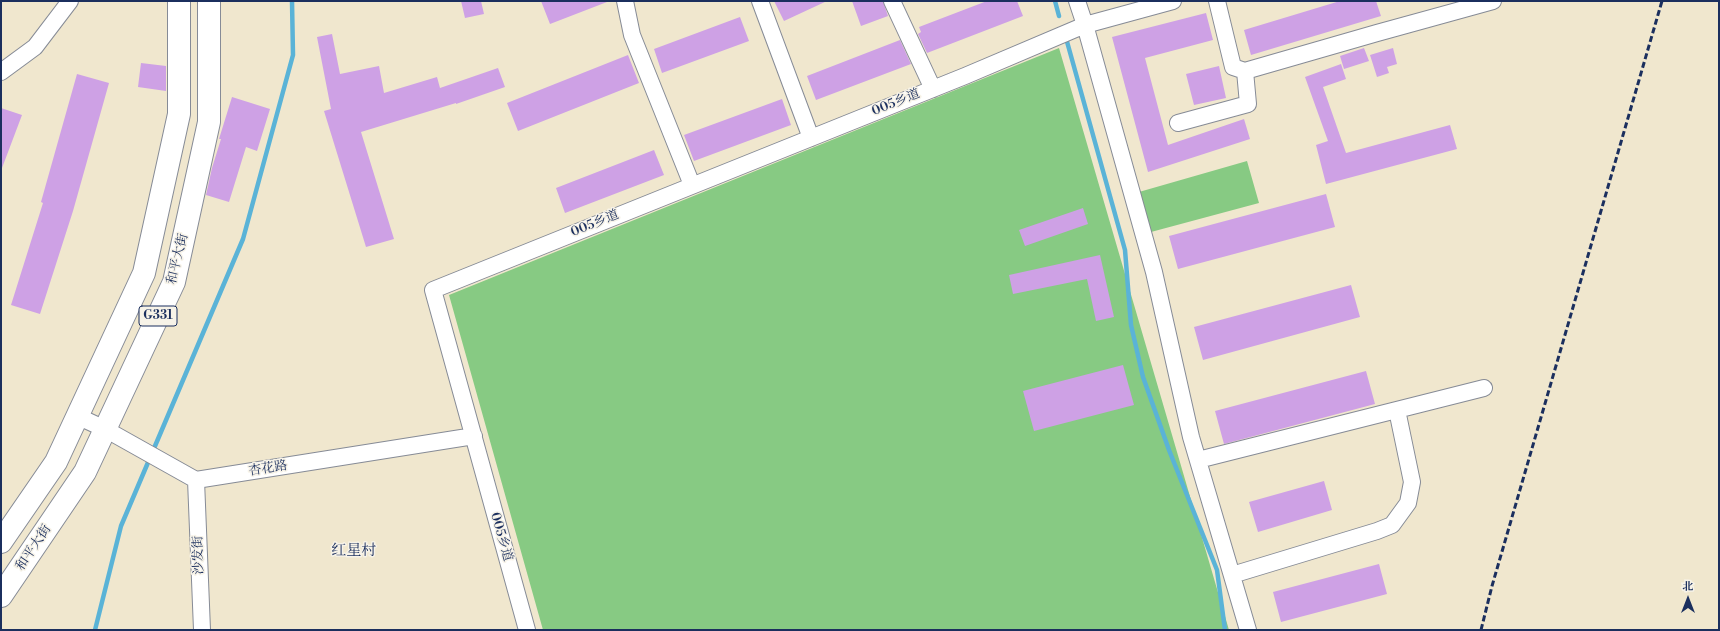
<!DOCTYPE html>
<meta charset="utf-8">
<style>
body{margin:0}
#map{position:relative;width:1720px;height:631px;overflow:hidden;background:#f0e7ce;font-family:"Libre Bodoni","Noto Serif SC",serif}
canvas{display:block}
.frame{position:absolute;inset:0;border:2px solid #1b2f5e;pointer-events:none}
.north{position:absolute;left:1668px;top:579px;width:40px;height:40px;-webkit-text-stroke:3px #f7f3e8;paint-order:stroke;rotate:0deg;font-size:11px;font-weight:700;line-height:16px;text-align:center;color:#1b2f5e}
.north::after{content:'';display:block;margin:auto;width:14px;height:18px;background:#1b2f5e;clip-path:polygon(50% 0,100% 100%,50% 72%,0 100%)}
</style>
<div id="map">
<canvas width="1720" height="631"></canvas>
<div class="frame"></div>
<div class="north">北</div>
</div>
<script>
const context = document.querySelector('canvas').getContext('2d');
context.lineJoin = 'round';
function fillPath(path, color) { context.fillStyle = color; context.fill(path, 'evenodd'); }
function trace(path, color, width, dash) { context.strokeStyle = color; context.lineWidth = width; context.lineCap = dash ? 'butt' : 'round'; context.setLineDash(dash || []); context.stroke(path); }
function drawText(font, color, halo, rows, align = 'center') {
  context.font = font + ' "Libre Bodoni","Noto Serif SC",serif'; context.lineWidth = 3; context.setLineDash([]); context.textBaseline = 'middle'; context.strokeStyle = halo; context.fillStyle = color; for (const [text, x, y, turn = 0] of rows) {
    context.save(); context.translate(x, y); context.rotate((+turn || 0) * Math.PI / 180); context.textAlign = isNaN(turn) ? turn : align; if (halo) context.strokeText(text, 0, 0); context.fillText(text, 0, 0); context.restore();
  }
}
const green = new Path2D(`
 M1059 48 1229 630H543L449 295Z
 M1247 161 1259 203 1151 232 1139 192Z`);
const stream = new Path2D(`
 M1055 1 1059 16
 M1066 38 1125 250 1131 325 1143 377 1169 450 1217 570 1225 630
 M95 630 121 526 243 239 293 55 292 1`);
const building = new Path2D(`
 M461 1H481L484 14 465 18Z
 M541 1H607V2L550 24Z
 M774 1H827L784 21Z
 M852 1H883L888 16 861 26Z
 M987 1H1017L1023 16 927 53 918 34 921 32 919 27Z
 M1340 1H1376L1381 16 1251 55 1244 30Z
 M1206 13 1213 40 1145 58 1168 145 1244 119 1250 139 1148 172 1112 37Z
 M740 17 749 41 662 73 654 49Z
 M332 34 340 74 379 66 384 93 437 77 440 88 498 68 505 87 456 104V103L361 132 394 239 366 247 324 111 331 109 317 37Z
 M900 40 911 64 816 100 807 76Z
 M1364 48 1369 61 1344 69 1340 56Z
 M1393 48 1397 64 1387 67 1389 73 1377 77 1370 55Z
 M628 55 639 83 518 131 507 103Z
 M141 63 166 66V91L138 87Z
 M1341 64 1346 79 1323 87 1346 153 1450 125 1457 149 1326 184 1316 145 1328 141 1305 77Z
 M1219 66 1226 98 1194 105 1186 74Z
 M77 74 109 83 73 211 40 314 11 305 43 203 41 202Z
 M232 97 270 109 257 151 246 147 229 202 206 195 212 168 221 139H219Z
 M782 99 791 125 694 161 684 135Z
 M1 108 22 115 2 168H1Z
 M654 150 664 175 565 213 556 188Z
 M1326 194 1335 227 1178 269 1169 236Z
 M1083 208 1088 224 1025 246 1019 230Z
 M1100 255 1114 317 1096 321 1087 279 1013 294 1009 275Z
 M1351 285 1360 317 1203 360 1194 327Z
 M1123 365 1134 405 1034 431 1023 391Z
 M1366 371 1375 404 1224 444 1215 411Z
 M1324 481 1332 510 1258 532 1249 502Z
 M1379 564 1387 594 1281 622 1273 592Z`);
const minor = new Path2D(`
 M625 1 632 35 692 185
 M760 1 811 138
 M892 1 933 89
 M1077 1 1085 25 1154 272 1191 437 1248 630
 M1217 1 1233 67 1245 71
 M1 72 35 47 70 1
 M1178 123 1248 104 1245 71 1377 33 1493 1
 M77 416 105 429 196 480 474 436
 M1198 460 1484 388
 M196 480 202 630
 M1232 575 1377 531 1392 525 1408 503 1412 482 1397 410
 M527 630 433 290 965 76 1085 25 1173 1`);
const highway = new Path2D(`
 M1 542 56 462 144 273 179 114V1
 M1 596 85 472 174 282 209 122V1`);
const rail = new Path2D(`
 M1481 630 1492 586 1662 1`);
const shields = [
 [158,316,38]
];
const shieldNames = [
 ["G331",158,316]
];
const streetNames = [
 ["005乡道",896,103,-22],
 ["005乡道",595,224,-22],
 ["和平大街",178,259,-76],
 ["杏花路",268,469,-9],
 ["005乡道",501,537,74],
 ["和平大街",34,548,-56],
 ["沙发街",199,555,-92]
];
const quarterNames = [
 ["红星村",354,551]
];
fillPath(green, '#87ca83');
trace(stream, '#5ab3d7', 4.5);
fillPath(building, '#cea1e5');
trace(minor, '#868b96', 18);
trace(highway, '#868b96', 24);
trace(minor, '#fff', 16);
trace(highway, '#fff', 22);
trace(rail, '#1b2f5e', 3, [6, 3]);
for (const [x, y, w] of shields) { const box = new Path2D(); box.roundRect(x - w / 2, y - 10, w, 20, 3); context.fillStyle = '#f7f3e8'; context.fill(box); trace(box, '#1b2f5e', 1); }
drawText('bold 12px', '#1b2f5e', null, shieldNames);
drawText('13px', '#1b2f5e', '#f7f3e8', streetNames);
drawText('15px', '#1b2f5e', '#f7f3e8', quarterNames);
</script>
